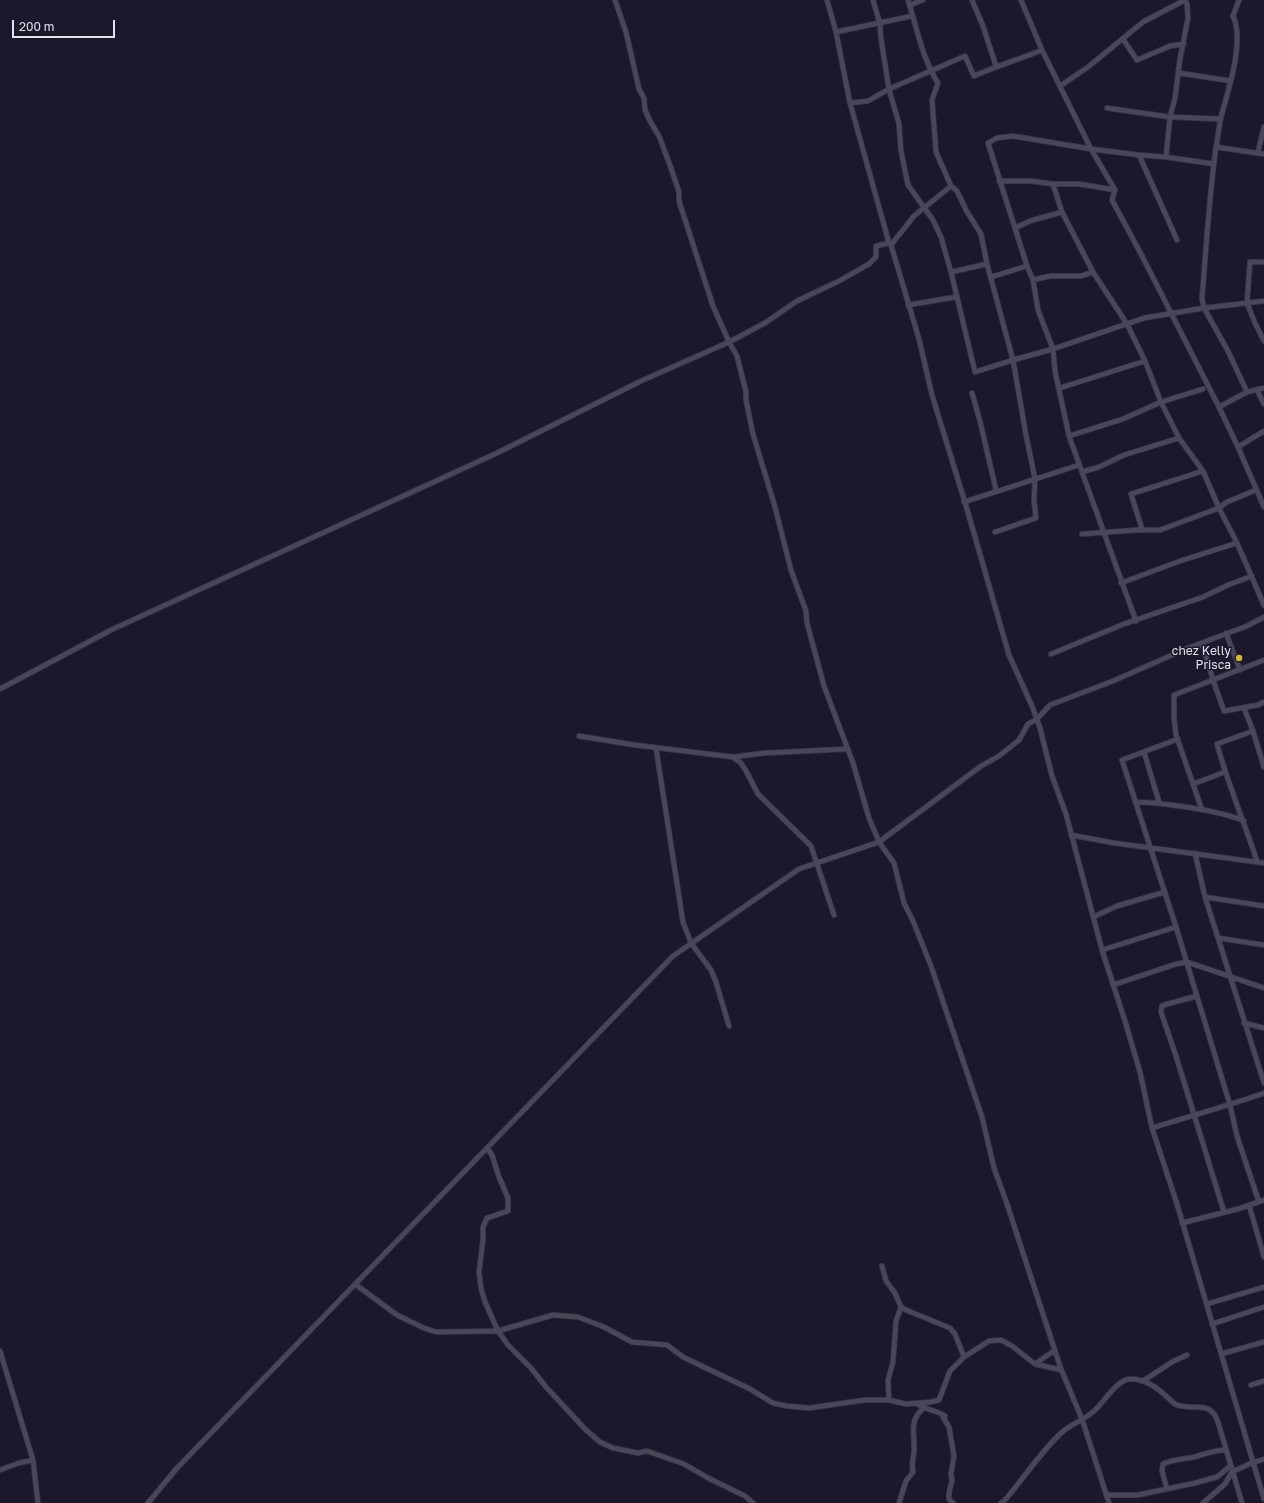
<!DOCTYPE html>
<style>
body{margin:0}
#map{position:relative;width:1264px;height:1503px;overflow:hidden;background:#1c182b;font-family:"Golos Text",sans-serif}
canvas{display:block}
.scale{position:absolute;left:12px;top:20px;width:103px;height:18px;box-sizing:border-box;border:2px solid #e4e2ef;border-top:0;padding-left:5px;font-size:12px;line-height:14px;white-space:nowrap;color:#e4e2ef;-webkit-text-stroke:3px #1c182b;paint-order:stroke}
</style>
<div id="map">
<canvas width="1264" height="1503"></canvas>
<div class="scale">200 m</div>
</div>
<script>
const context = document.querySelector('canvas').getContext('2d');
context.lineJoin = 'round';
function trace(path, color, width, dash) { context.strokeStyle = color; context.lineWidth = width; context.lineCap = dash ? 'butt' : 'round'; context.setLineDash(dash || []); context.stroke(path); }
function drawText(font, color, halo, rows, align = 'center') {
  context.font = font + ' "Golos Text",sans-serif'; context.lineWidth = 3; context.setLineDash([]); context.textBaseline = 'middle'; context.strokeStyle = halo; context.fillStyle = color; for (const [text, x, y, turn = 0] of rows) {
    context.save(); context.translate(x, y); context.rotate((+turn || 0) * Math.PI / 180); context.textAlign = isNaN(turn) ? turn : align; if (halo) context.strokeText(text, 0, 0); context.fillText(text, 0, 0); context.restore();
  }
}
const minor = new Path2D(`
 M615 0 626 32 639 89 644 98 645 110 650 121 659 136 671 168 679 192V201L713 306 729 342 737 356 746 392V400L753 434 775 507 791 570 806 611 807 623 824 686 853 763 869 818 879 842 894 863 904 903 913 921 931 966 982 1117 994 1168 1006 1201 1061 1369 1082 1419 1109 1503
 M827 0 836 32 850 103 889 243 891 245 919 339 932 395 967 509 1009 655 1032 706 1040 728 1052 776 1066 814 1102 950 1125 1021 1140 1072 1152 1128 1177 1204 1264 1499
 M873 0 880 24 881 39 889 89 899 124 901 151 908 185 933 220 941 237 951 272 975 372 1013 360 1053 349 1144 318 1204 308 1264 301
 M908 0C917 28 922 58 938 83L932 100 936 152 951 186 957 191 966 210 981 234 987 264 1013 360 1026 435 1035 479 1034 500 1036 518 995 532
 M972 0 983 26 996 66
 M1021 0 1042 50 1091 149 1115 190 1112 200 1141 254 1219 407 1238 447 1264 507
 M1239 0 1233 16C1245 41 1228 91 1221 117 1219 127 1218 137 1216 147 1209 198 1206 249 1202 299L1204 308 1228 351 1247 392
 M910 5 923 0
 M836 32 912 16
 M1123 39 1137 60 1170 46 1184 44
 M1179 73 1231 81
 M1060 86 1088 67 1143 22 1185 0
 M850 103 868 101 889 89 965 56 974 76C997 66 1020 59 1042 50
 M1107 108 1170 117 1221 119
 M1216 147 1264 154
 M1258 152 1264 127
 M1139 155 1177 240
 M1166 157 1170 117 1175 98 1180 59 1188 18 1187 4 1185 0
 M999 181H1031L1053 184H1079L1115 190
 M1053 184 1062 212 1093 272 1127 324 1145 361 1161 402 1179 438 1203 471 1219 508 1237 543 1264 605
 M1015 228 1030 221 1062 212
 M891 245 914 216 951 186
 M1264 262H1250L1247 303 1255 323 1264 341
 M951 272 987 264
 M991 277 1027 266
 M1033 280 1050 276H1081L1093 272
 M908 305 956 297
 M1060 388 1145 361
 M1257 390 1264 404
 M972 393 980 421 996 490
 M1219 407 1247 392 1264 388
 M1069 436 1123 419 1161 402 1203 389
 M1238 447 1264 431
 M1082 472 1099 467 1124 455 1179 438
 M964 502 1079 465
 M1142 529 1131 494 1203 471
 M1082 534 1137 530H1160L1219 508 1227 502 1256 490
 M1121 583 1180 561 1237 543
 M1136 621 1069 436 1055 371 1053 349 1038 310 1033 280 1027 266 988 143 997 138 1013 136 1091 149 1139 155 1166 157 1214 164
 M1226 633 1240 670
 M1202 643 1213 680 1224 711 1258 705 1264 702
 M1051 654 1124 624 1203 597 1228 585 1252 576
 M0 689 111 630 497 453 641 381 729 342 765 323 797 301 839 281 869 264 876 257V246L889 243
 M1244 708 1253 731 1264 767
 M1253 731 1217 744C1228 784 1244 822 1257 861
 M579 736 635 745 733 757 765 753 847 749
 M1178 739 1122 760 1176 927 1230 1105 1237 1136 1259 1202
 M656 748 683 922 691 943 711 970 716 982 729 1026
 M1144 752 1159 802
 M733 757 741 763 746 771 758 794 811 846 834 915
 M1193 784 1225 772
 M1135 802C1159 802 1181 806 1204 810 1218 813 1231 815 1244 821
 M1202 810 1176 735 1174 718V695L1264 660
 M1071 835 1114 843 1264 863
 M1195 853 1205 897 1264 1083
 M1205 897 1264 906
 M1093 917 1117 906 1165 892
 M1218 938 1264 945
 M1102 950 1176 927
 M1113 985 1176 964 1187 962 1264 988
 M1197 996 1164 1005 1162 1006 1161 1012 1176 1056 1224 1212
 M1244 1023 1264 1028
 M1152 1128C1190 1116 1227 1106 1264 1093
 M487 1148 492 1155 499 1177 508 1198V1211L487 1218 483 1227V1240L479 1272 481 1288 485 1302 498 1331 508 1345 531 1368 546 1387 586 1430 600 1442 613 1448 638 1453 647 1451 684 1464 708 1478 745 1496 753 1503
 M1249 1205 1264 1257
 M1182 1223 1238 1209 1264 1200
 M355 1284 397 1315 424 1328 436 1332 498 1331 553 1315 578 1317 604 1327 632 1342 667 1345 683 1357 750 1389 773 1403 787 1406 809 1408 865 1400H889L906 1404 931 1402 939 1400 950 1371 964 1357 955 1334 950 1328 906 1310 901 1307 895 1293 886 1281 882 1266
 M1207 1304 1264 1287
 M1212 1324 1264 1307
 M0 1351 33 1460 38 1503
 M1221 1354 1264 1342
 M964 1357 989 1341 1001 1340 1012 1346 1035 1364 1061 1370
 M1035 1364 1055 1350
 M1143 1381 1172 1362 1187 1355
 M1251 1385 1264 1381
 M889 1400 888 1380 893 1362 896 1321 901 1307
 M917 1404C926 1410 936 1410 945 1416L943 1417 949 1427 954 1456 951 1474 952 1480 949 1493V1499L953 1503
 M0 1470 19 1463 33 1460
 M1167 1489 1162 1471 1163 1464C1173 1459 1184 1459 1194 1457 1205 1454 1214 1450 1226 1450
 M1106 1495H1138L1195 1483 1217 1477 1230 1466
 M148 1503 177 1468 673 956 799 869 879 842 981 766 999 756 1019 740 1028 724 1037 719 1050 705 1113 681 1188 648 1247 626 1264 617
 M899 1503 906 1481 913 1472C911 1461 914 1459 914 1450 915 1432 908 1420 925 1407
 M1001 1503 1005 1500C1024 1478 1039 1454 1060 1434 1070 1424 1085 1420 1095 1410 1104 1402 1118 1378 1131 1379 1145 1379 1158 1388 1168 1398 1171 1400 1174 1404 1177 1405 1195 1411 1210 1399 1218 1422L1242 1503
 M1203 1503 1225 1484 1232 1472 1249 1464 1264 1459`);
const markers = [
 [1239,658,4,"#d3b635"]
];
const poiNames = [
 ["chez Kelly",1231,651],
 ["Prisca",1231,665]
];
trace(minor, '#383543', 6);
trace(minor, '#49455b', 4.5);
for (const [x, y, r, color] of markers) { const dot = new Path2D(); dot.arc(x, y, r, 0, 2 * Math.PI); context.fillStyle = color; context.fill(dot); trace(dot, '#1c182b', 1.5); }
drawText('12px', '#e4e2ef', '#1c182b', poiNames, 'right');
</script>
